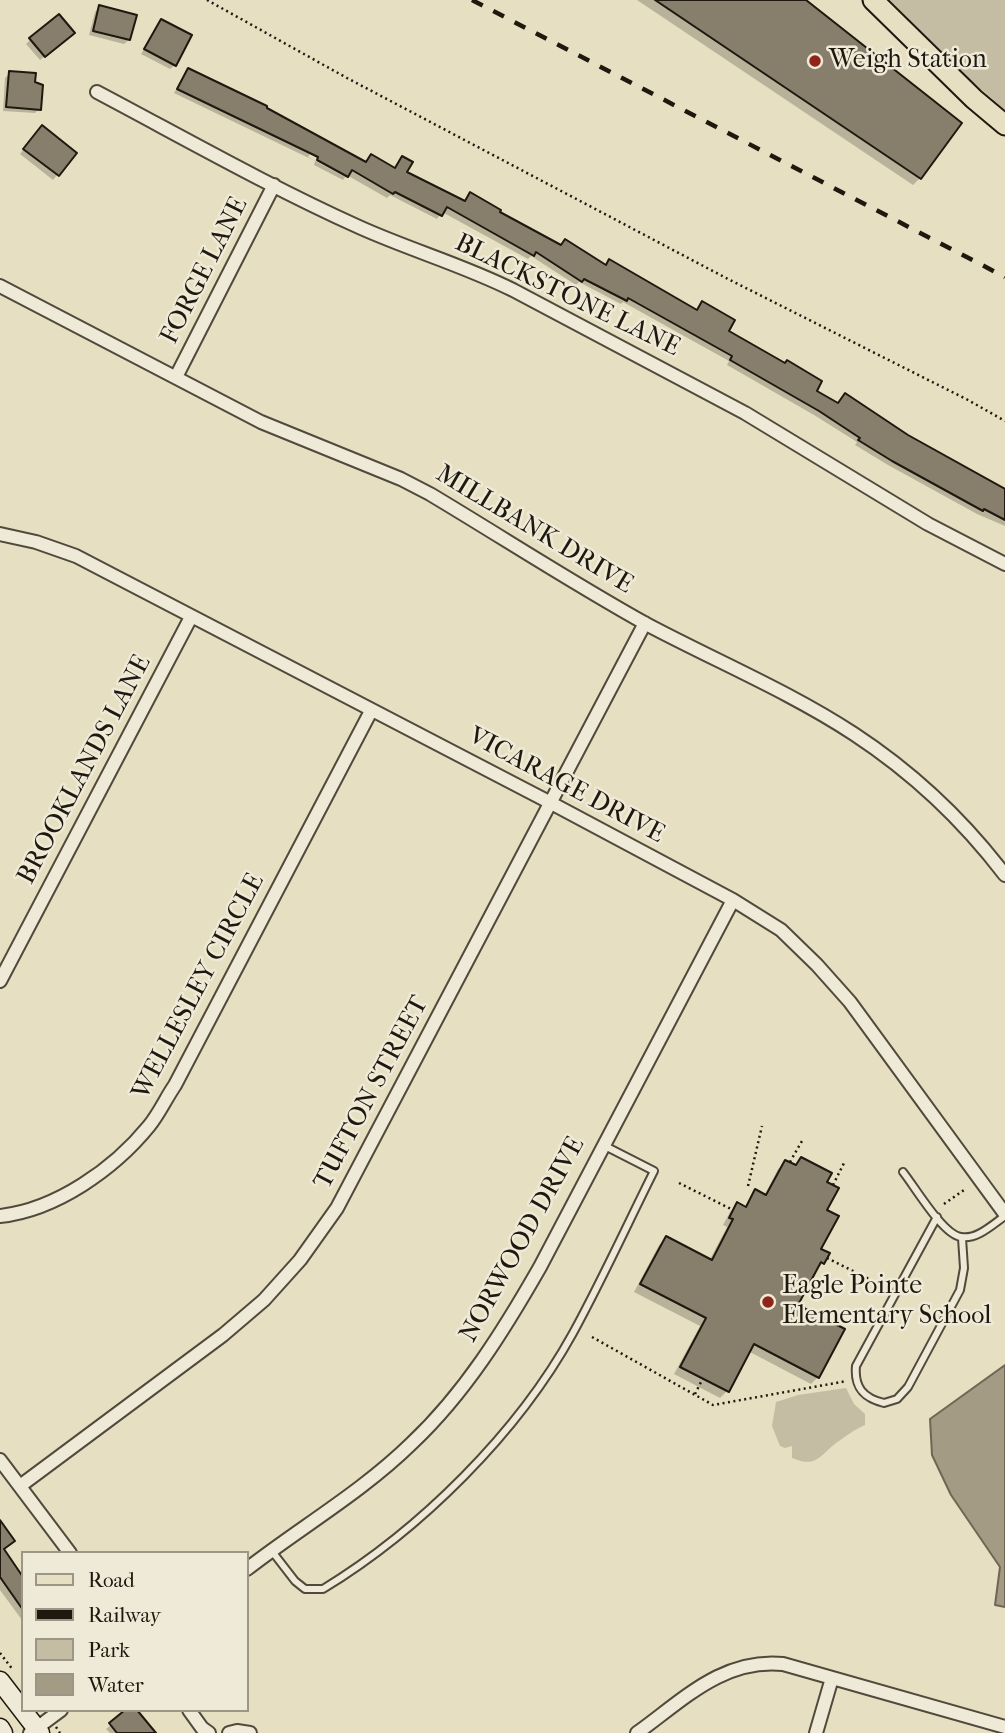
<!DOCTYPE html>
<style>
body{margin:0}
#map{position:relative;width:1005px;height:1733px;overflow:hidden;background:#e7dfc1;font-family:"IM FELL French Canon",serif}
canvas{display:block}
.legend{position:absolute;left:21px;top:1551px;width:228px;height:161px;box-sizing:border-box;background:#efead7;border:2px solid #9c9687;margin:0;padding:9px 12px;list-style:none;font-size:21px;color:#1f180f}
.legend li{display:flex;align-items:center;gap:14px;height:35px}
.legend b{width:35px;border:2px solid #9c9687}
</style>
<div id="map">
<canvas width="1005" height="1733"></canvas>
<ul class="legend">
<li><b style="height:9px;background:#e7dfc1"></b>Road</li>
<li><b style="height:9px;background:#1f180f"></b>Railway</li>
<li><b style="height:19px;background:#c5bda3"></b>Park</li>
<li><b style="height:19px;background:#a39b84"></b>Water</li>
</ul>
</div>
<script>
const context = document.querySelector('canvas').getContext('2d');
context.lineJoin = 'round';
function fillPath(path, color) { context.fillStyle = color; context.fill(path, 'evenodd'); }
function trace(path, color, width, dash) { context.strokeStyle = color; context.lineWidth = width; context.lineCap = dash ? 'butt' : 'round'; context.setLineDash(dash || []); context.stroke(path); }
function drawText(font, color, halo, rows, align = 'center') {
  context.font = font + ' "IM FELL French Canon",serif'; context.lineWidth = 5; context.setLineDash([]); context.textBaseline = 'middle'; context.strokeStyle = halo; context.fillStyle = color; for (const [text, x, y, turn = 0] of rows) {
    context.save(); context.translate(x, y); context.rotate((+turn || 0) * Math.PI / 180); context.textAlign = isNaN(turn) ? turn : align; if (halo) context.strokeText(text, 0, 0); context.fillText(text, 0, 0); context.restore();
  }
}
const green = new Path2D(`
 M889 0H1005V110L963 74Z
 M846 1388 854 1404 865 1414V1425C855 1429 845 1437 836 1443 818 1457 817 1468 792 1458V1446L785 1448 780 1446 772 1426 776 1402 798 1395Z`);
const water = new Path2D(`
 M1005 1365V1607L995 1605 1000 1567 951 1495 932 1455 930 1419Z`);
const shadow = new Path2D(`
 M637 0H803L920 178 913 185Z
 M100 7 129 40 124 44 89 35 95 12Z
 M161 21 175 65 170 69 141 54Z
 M68 37 40 60 26 44 31 39Z
 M188 70 365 163 371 156 464 202 470 194 498 213 560 246 604 266 609 261 696 311 702 303 726 331 814 391 837 405 845 395 1005 495V526L977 514 888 465 855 445 857 442 814 415 727 365 729 361 623 302 621 304 579 282 576 285 531 256 528 259 442 212 437 219 390 195 387 198 310 154 308 157 345 177 343 180 314 165 315 161 174 93Z
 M10 73 39 109 35 113 3 111 5 78Z
 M37 132 75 153 53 180 20 154Z
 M801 1159 825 1183V1210L819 1250 823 1263 815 1271 796 1306 818 1377 811 1384 748 1351 727 1391 720 1398 674 1374 700 1326 634 1292 659 1245 666 1238 709 1261 727 1227 723 1225 730 1212 738 1204 744 1208 756 1191 764 1196 778 1169 785 1162 794 1166Z
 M0 1529 2 1550 23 1579 22 1620 0 1590Z
 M111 1725 152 1733H110L106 1729Z`);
const building = new Path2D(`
 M655 0H806L962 123 921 179Z
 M99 5 137 15 130 40 93 31Z
 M59 14 75 33 45 57 29 38Z
 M161 19 192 35 176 66 144 49Z
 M188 68 267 106V108L366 162 371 154 395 168 402 156 413 162 407 172 465 201 470 192 501 210 500 212 561 245 565 239 606 265 609 259 697 310 702 301 735 320 729 331 785 363 787 360 822 381 817 391 838 403 845 393 908 435 1005 489V520L984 509 983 511 892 461 858 440 860 438 819 411 730 360 732 356 628 298 627 301 584 279 582 282 536 252 534 256 447 207 442 216 395 192 393 194 352 170 348 177 317 160 318 157 177 89Z
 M9 71 36 73 35 82 43 85 41 110 6 107Z
 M42 125 77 153 59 176 23 149Z
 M801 1157 832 1173 827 1182 839 1188 827 1210 839 1216 821 1249 830 1253 824 1264 821 1262 798 1305 845 1329 819 1378 754 1344 729 1392 680 1367 706 1318 640 1284 666 1236 712 1260 733 1219 729 1218 737 1202 746 1207 755 1189 766 1195 785 1160 796 1165Z
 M0 1520 15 1541 4 1549 23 1577V1610L0 1577Z
 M125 1710H137L156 1733H117L109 1723Z`);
const path = new Path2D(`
 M207 0 347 78 728 279 968 400 1005 421
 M790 1162 802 1141
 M679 1183 733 1210
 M833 1185 844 1163
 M748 1186 762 1126
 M944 1204 964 1190
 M827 1258 885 1287
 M592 1337 713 1405 847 1381
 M695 1394 703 1378
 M0 1653 13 1670
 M56 1727 60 1733`);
const lane = new Path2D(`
 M903 1172C915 1187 943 1235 961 1237 977 1240 993 1224 1005 1216
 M937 1217 856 1366C854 1387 863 1398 884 1403L897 1399 908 1387 960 1290 964 1268 962 1238
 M271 1550 295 1581 305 1589H323C420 1530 518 1433 573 1333 602 1280 627 1225 654 1171L603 1145`);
const street = new Path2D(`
 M97 92C184 138 270 187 359 227 410 250 463 265 513 290L745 413 928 524 1005 564
 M0 286 261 422 401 479 430 494C502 537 574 584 648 625 716 661 790 692 854 734 912 772 963 820 1005 875
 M176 377 274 185
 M0 534 36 542 76 556 551 803 733 900 781 930 817 965 850 1002 1005 1214
 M0 981 191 617
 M0 1216C56 1210 114 1169 149 1126 159 1114 166 1098 175 1085L371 711
 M0 1460 70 1553
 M20 1486 223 1335 264 1300 300 1260 337 1208 645 623
 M247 1569C301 1527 362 1492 412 1443 465 1393 504 1330 540 1267L733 900
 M189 1710 202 1728 209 1733
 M30 1733 61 1710
 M229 1733 237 1731 250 1733
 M637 1733C683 1700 723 1658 783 1664L1005 1727
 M816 1733 832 1678`);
const secondary = new Path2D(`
 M0 1681 40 1733
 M0 1728 3 1733`);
const primary = new Path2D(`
 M873 0 974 99 1005 125`);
const rail = new Path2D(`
 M472 0 1005 277`);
const markers = [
 [815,61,7,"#8f2418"],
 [768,1302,7,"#8f2418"]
];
const poiNames = [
 ["Weigh Station",829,61],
 ["Eagle Pointe",782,1287],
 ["Elementary School",782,1317]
];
const streetNames = [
 ["FORGE LANE",205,271,-63],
 ["BLACKSTONE LANE",567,296,26],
 ["MILLBANK DRIVE",534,530,31],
 ["BROOKLANDS LANE",85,770,-62],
 ["VICARAGE DRIVE",566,786,28],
 ["WELLESLEY CIRCLE",199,987,-62],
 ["TUFTON STREET",372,1093,-62],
 ["NORWOOD DRIVE",523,1240,-61]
];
fillPath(green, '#c5bda3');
fillPath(water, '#a39b84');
trace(water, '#6e6755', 2);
fillPath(shadow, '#0003');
fillPath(building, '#877f6c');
trace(building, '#1f180f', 2);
trace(lane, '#514a3c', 10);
trace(street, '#514a3c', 16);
trace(secondary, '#1f180f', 21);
trace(primary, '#1f180f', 23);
trace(path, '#1f180f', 2.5, [2, 3.5]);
trace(lane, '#efead7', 6);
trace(street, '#efead7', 12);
trace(secondary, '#efead7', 18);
trace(primary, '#e7dfc1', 19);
trace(rail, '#1f180f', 4.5, [12, 12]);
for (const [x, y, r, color] of markers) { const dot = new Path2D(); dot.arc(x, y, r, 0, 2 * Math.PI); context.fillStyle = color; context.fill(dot); trace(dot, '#efead7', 2.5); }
drawText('26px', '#1f180f', '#efead7', poiNames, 'left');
drawText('26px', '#1f180f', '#efead7', streetNames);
</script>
